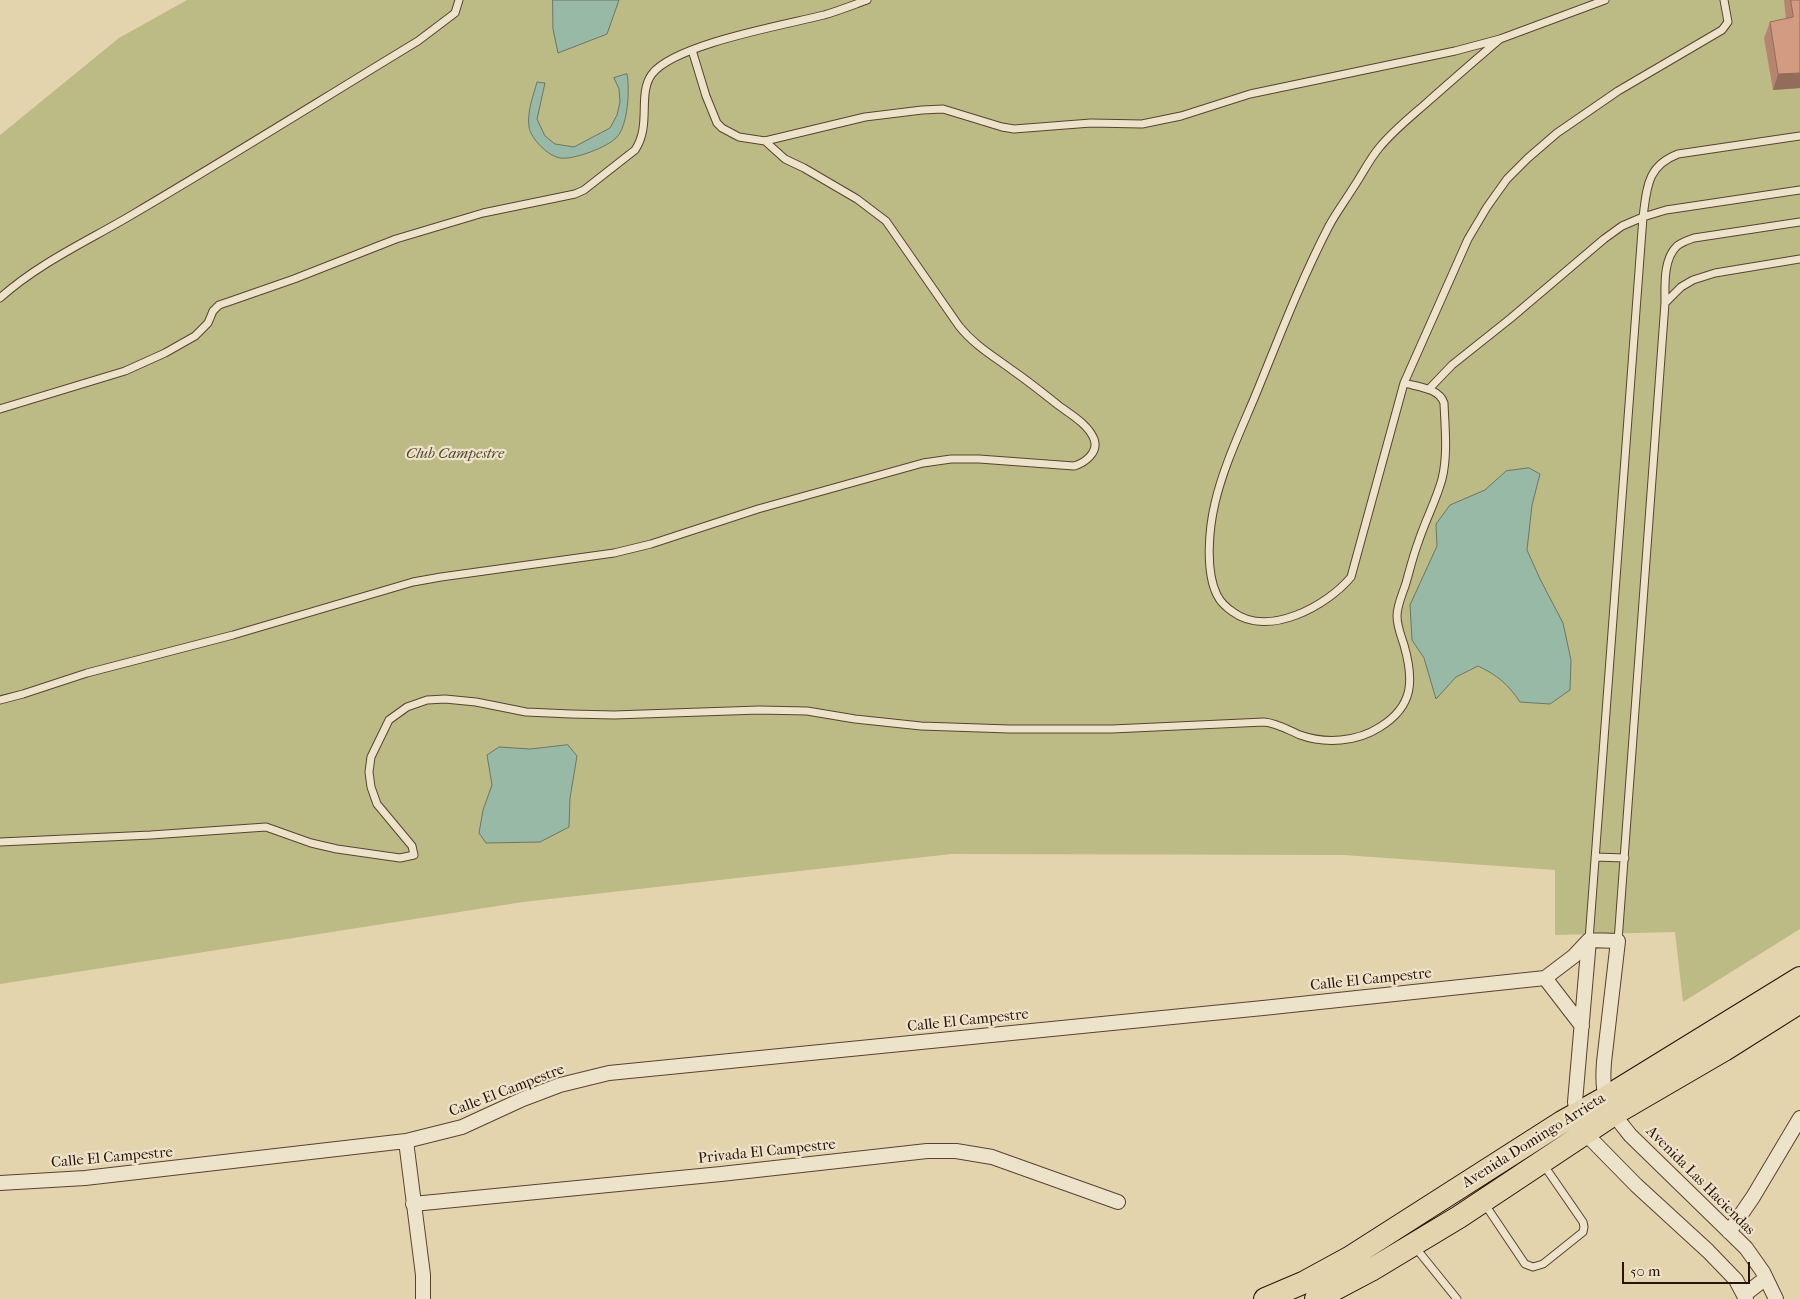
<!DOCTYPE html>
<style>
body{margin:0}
#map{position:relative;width:1800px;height:1299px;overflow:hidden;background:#e4d4ae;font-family:"IM FELL French Canon",serif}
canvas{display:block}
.scale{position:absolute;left:1622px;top:1262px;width:128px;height:22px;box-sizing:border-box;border:2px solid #2b1107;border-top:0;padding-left:6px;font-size:15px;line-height:18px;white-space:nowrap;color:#2b1107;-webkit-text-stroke:4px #ede3ca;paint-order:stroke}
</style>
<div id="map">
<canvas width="1800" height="1299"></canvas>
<div class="scale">50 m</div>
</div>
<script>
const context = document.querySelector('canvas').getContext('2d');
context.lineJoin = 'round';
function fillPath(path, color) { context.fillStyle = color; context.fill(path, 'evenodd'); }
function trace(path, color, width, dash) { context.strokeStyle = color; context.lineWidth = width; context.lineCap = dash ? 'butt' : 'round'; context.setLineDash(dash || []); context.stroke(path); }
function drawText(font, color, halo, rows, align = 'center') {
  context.font = font + ' "IM FELL French Canon",serif'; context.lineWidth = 4.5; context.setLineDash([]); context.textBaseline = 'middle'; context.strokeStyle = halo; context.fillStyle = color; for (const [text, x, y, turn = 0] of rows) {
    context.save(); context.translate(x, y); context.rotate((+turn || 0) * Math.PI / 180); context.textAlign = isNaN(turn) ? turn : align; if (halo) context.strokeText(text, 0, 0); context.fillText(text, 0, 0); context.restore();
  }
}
const green = new Path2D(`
 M187 0H1800V929L1683 1002 1675 932 1555 935V870L1344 855 951 854 523 902 0 984V135L119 38Z`);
const water = new Path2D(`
 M553 0H619L607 34 558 53 553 29Z
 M627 74C630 89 628 125 617 137 608 147 574 160 560 158 548 156 531 139 529 127 527 111 533 97 537 82L545 83 537 119 545 136 555 144 574 147 610 128 617 115 620 102 619 89 614 78Z
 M1529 468 1540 474 1532 505 1527 550 1540 579 1563 623 1571 660 1570 690 1550 704 1520 702C1508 684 1497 675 1478 666L1456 677 1436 699 1424 658 1412 640 1410 605 1437 546 1436 524 1450 505 1485 490 1506 471Z
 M568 745 577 756 570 798 569 827 540 842 486 843 479 833 483 810 492 785 487 755 499 747 530 749Z`);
const lane = new Path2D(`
 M1500 39C1474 61 1449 83 1423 106 1408 119 1392 132 1379 148 1369 160 1362 175 1353 188 1345 201 1336 213 1329 226 1302 278 1280 335 1258 389 1243 426 1224 464 1215 503 1209 528 1205 571 1217 595 1220 601 1227 608 1233 612 1268 638 1327 606 1351 577L1404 383 1468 239 1487 207 1507 179 1528 158 1557 133 1618 91 1722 30 1728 22 1724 0
 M692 50 706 96 717 123 722 128 739 137 765 141 865 117 922 110 943 109 1002 127 1014 129 1091 123 1142 124 1181 116 1250 94 1455 51 1500 39 1605 0
 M0 298C40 262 90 240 135 213 230 157 324 98 418 41L455 13 459 0
 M1665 303C1665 286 1663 259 1677 246 1682 242 1688 240 1694 238L1800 222
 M1429 389 1452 365 1511 318 1604 239 1622 226 1643 217 1666 210 1800 190
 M0 409 125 371 165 353 195 336 208 323 213 311 219 305 228 302 294 279 396 239 483 213 575 194 584 190 635 150C652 125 637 94 652 74 675 44 785 25 824 15 838 11 853 5 867 0
 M0 700 23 694 87 673 233 635 413 582 441 577 614 553 651 544 758 509 923 463 951 459H979L1074 466C1085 463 1099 452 1094 439 1088 424 1070 414 1058 405 1043 393 1028 381 1012 370 993 356 974 345 959 326L886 221 857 199 804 168 785 159 765 141
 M0 842 151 835 266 827 311 843 337 849 400 858 414 855 412 846 377 804 371 787 369 772 371 757 389 720 407 707 427 700 445 699 476 702 526 712 571 714 614 715 759 710 807 711 855 719 921 726 1009 729H1112L1264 722C1277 723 1288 730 1300 735 1325 744 1357 742 1380 727 1414 706 1414 680 1404 645 1401 636 1397 626 1397 616 1397 605 1403 593 1406 583 1410 569 1413 556 1418 543 1425 521 1436 501 1442 479 1448 455 1445 428 1444 403 1439 388 1418 387 1404 383
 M1595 857 1625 858
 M1589 940 1643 217C1647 187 1647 166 1678 154L1800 136
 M1618 941 1665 303 1681 287 1693 280 1715 273 1800 259
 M1484 1203 1525 1264 1533 1267 1543 1264 1583 1232 1584 1227 1583 1222 1543 1164
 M1415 1247 1457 1299`);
const street = new Path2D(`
 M1589 940 1618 941 1604 1062C1601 1100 1607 1106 1630 1135L1746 1248 1763 1272 1776 1299
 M1589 940 1575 1102 1577 1114 1585 1133 1636 1185 1708 1251 1736 1280 1746 1299
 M1545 978 1582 1026
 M406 1141 423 1275V1299
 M0 1183 85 1178 406 1141 462 1127 523 1099 560 1085 609 1073 1263 1008 1545 978 1574 956 1589 940
 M413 1204 721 1174 927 1151H956L992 1157 1118 1202
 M1729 1232 1753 1197 1800 1118
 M1744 1295 1766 1278`);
const primary = new Path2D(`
 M1265 1299 1305 1282 1349 1258 1562 1122 1605 1098 1800 978
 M1316 1299 1371 1270 1459 1217 1614 1114 1724 1050 1800 1002`);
const wall = new Path2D(`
 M1784 0H1800V88L1773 90 1764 38 1770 22 1786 19Z`);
const shadedWall = new Path2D(`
 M1800 73V88L1773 90 1778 74Z`);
const building = new Path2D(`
 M1791 0H1800V73L1778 74 1770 22 1793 17Z`);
const parkNames = [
 ["Club Campestre",455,454]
];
const streetNames = [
 ["Calle El Campestre",1371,980,-6],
 ["Calle El Campestre",968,1021,-6],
 ["Calle El Campestre",507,1091,-21],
 ["Avenida Domingo Arrieta",1534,1141,-32],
 ["Privada El Campestre",767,1152,-6],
 ["Calle El Campestre",112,1158,-5],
 ["Avenida Las Haciendas",1700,1181,45]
];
fillPath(green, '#bcba85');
fillPath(water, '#97b9a6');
trace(water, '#6c7666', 1);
trace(lane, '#594231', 9);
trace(street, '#594231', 16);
trace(primary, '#2b1107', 24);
trace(lane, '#ede3ca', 7);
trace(street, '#ede3ca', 14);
trace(primary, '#e4d4ae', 22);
fillPath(wall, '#b58570');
fillPath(shadedWall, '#946c5b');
fillPath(building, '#d39b82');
trace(building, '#946c5b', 1);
drawText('italic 15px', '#56442d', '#ede3ca', parkNames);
drawText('15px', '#2b1107', '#ede3ca', streetNames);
</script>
